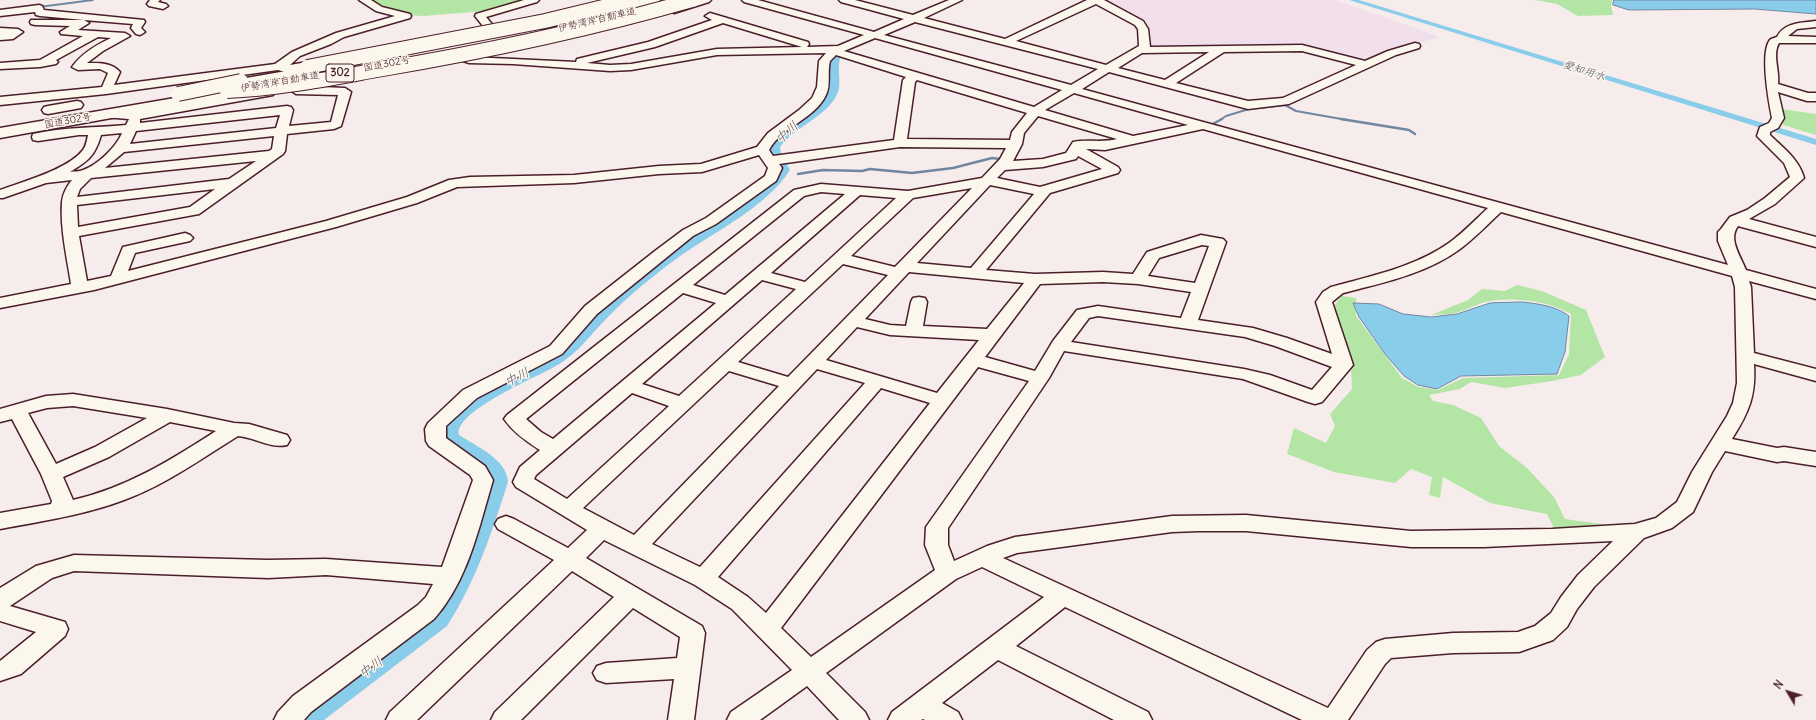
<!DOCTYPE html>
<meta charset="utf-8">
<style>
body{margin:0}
#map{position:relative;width:1816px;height:720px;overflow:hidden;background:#f7ecec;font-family:Delius,sans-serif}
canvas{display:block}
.north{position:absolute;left:1768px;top:672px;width:40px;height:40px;-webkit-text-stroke:3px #fbf7ec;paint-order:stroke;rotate:308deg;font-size:11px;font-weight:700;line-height:16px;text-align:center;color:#4a1f2b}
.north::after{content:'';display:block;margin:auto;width:14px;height:18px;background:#4a1f2b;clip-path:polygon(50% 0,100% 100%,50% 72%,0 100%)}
</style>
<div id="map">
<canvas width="1816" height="720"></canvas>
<div class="north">N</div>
</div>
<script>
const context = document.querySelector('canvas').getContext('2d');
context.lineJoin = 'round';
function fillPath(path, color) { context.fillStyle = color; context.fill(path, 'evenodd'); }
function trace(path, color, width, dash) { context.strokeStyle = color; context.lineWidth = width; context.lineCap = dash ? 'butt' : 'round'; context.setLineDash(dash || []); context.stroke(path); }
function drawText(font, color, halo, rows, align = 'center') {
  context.font = font + ' Delius,"Klee One",sans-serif'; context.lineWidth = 3; context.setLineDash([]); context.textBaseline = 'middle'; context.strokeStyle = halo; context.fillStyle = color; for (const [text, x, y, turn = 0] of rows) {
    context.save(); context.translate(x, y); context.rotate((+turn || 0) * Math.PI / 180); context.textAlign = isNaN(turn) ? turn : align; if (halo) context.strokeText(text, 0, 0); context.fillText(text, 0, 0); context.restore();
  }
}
const built = new Path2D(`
 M1100 0H1335L1438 36 1437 38 1390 51 1366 62 1317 49 1147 48V29Z`);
const green = new Path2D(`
 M357 0H527L498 10 423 16 405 15 383 10Z
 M1535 0H1612L1611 6 1613 15 1578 16 1557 4Z
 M1781 109 1816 114V135L1783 125Z
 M1517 285 1542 291 1586 310 1605 357 1581 375 1552 381 1505 388 1471 382 1460 389 1429 395 1433 401 1453 405 1481 418 1499 446 1527 468 1554 497 1565 519 1601 524 1608 530H1555L1547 514 1490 503 1443 477 1440 498 1429 495 1432 477 1411 469 1395 483 1334 472 1287 454 1294 428 1326 443 1335 426 1330 414 1352 389 1351 368 1334 306 1342 296 1356 298V316L1402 378 1419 387 1438 390 1463 378 1559 375 1569 354 1571 314C1547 301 1518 297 1490 301 1478 303 1467 310 1455 313 1447 315 1439 314 1431 315L1468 300 1482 289 1505 291Z`);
const water = new Path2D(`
 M1614 0H1816V14L1755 9 1629 10 1613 5Z
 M1523 302C1539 304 1556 306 1569 316L1565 352 1557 374 1461 376 1437 389 1418 385 1404 376 1385 354 1359 317 1353 303 1379 304 1403 314 1431 317 1457 314 1490 303Z`);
const streamFar1 = new Path2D(`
 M39 7 93 0
 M1220 120 1226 116 1249 109 1285 105 1296 111 1347 120`);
const stream = new Path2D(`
 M1341 119 1409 130 1415 134
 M1211 125 1222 119
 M798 174 823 170 862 171 870 169 912 173 953 168 992 158 1000 159`);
const canal = new Path2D(`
 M1349 0H1359L1816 139V145Z`);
const river = new Path2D(`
 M834 51 839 52 841 55C836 68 842 82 838 92 827 118 796 125 780 147L781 153 790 170C767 207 712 233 676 259 652 277 628 296 607 318 589 336 577 355 554 367 537 377 453 412 459 435 476 446 507 459 508 482 492 532 476 581 447 626L324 720H287L297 704 427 610 437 595 450 570 482 482V476L479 472C468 464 433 445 435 430 439 398 527 367 552 350 567 341 576 326 588 314 599 302 611 291 624 281 659 251 699 228 737 201 750 192 765 183 774 170L765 153 764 147C779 126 805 118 820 97 830 84 820 66 829 52Z`);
const minor = new Path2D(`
 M150 0H160L158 2 166 4 168 6 163 9 149 6 147 4Z
 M359 0H371L382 7 410 14 411 16 410 18 344 37 331 44 300 56 290 65 324 59 328 60 330 62 324 65 285 72 278 70 106 94 0 105V97L102 87 108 73 100 69 78 70 72 67C82 53 96 45 111 38L98 37 56 60 58 62 56 64 40 67 0 69V63L40 60 83 36 61 34 60 32 70 26 35 25 31 24 30 22 31 20H84L40 16 36 15 35 12 0 16V10L39 5 42 6 44 10 144 20 145 22 141 28 145 32 140 35 136 34 131 28 133 24 84 20 89 23 78 30 125 33 130 36 103 51 87 63C98 63 111 62 120 72L114 85 275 64 292 52 336 33 395 16 376 11Z
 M524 0H539L537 2 486 17 496 29 495 31H487L475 16 476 14Z
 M696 0H711L709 2 674 13 669 10 670 8Z
 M742 0H758L874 32 904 19 841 2 839 0H855L913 15 949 0H962L924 18 1005 39 1087 0H1104L1143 21 1148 29 1150 47 1302 45 1365 61 1388 51 1415 43 1419 44 1420 46 1419 48 1396 55 1289 104 1248 109 1109 72 1082 89 1728 265 1718 241V232L1721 229 1730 217 1747 210 1765 198 1790 177 1784 163 1757 136 1760 127 1769 123 1772 118C1769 103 1759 49 1771 39 1772 39 1776 37 1777 37 1785 22 1801 23 1816 21V27L1797 29 1788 36 1816 37V43H1779C1772 55 1780 71 1778 84L1808 93H1816V101H1807L1778 92 1784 118 1778 128 1770 132V135C1783 148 1799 159 1804 178L1775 204 1749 219 1816 237V247L1738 226C1728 239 1740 255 1746 270L1816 289V299L1749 281 1751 287 1754 353 1816 369V381L1754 364C1756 396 1749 412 1732 439L1777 448 1784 447 1816 452V466L1784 461 1777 462 1725 451 1712 472 1693 512 1672 528 1644 538 1594 587 1577 609 1567 627 1553 640 1519 652 1453 653 1391 658 1385 664 1348 720H1302L1065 607 1016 646 1148 712 1152 720H1114L998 660 942 703 958 712 962 720H925L923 719 921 720H888L892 712 1044 597 982 567 956 579 826 673 865 712 869 720H839L807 686 760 720H727L731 712 792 670 732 609 695 585 604 540 586 558 702 626 705 633 694 720H668L674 679 606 683 597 680 593 673 597 666 606 663 677 658 680 637 633 608 521 720H491L495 712 614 597 572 571 417 720H386L390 712 554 560 498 529 495 524 498 519 506 516 514 519 568 548 587 530 516 487 513 482 520 467 540 450C527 442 513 432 504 419L507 415 794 190 821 184 908 191 982 178 1000 159 1006 148 900 147 779 164 782 168 776 181 716 224 693 236 597 314 562 354 477 398 446 426V438L485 466 493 480C479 527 468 581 434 619L311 712 304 720H274L278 712 293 696 418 605 426 597 433 584 326 575 268 578 74 571 52 578 10 606 65 622 68 629 65 636 21 674 0 681V661L36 632 0 621V588L36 566 74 555 268 560 326 559 442 567 473 480 470 475 429 446 426 441 425 429 428 423 463 390 550 346 585 306 655 251 683 230 706 218 765 176 768 168 759 155 702 172 659 174 574 183 457 187 417 203 336 227 94 290 0 308V298L71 284C67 258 60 228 62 202 63 193 67 186 72 180L46 183 3 198H0V190C22 182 69 169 83 150 86 146 87 140 88 135H79L38 141 33 140 32 137 33 134C64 127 95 128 126 125L129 119 103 117 101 114 103 111 107 110 135 112 269 88 273 89 275 92 273 95 140 119V123L287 106 291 107 293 110 289 126 331 122 338 95 296 94 290 90 296 86 345 88 351 92 341 126 334 129 287 134 285 151 283 154 199 214 79 236 87 281 111 276 123 247 185 233 190 235 193 238 190 241 135 253 128 271 326 221 407 197 449 180 470 177 574 175 659 166 701 164 757 147 768 133 799 110 812 98 817 87 819 61 826 53 717 55 631 70 610 71 513 64 469 63 460 60 458 58 464 55 471 57 576 62 577 59 648 42 712 20 705 16 710 13 808 42 809 44 807 47 838 46 864 35 744 2ZM1096 4 1135 25 1138 29 1139 46 1106 65 1016 41ZM915 22 1098 69 1071 85 884 35ZM723 23 802 47 717 49 631 64 610 65 587 63 655 47ZM875 38 1062 90 1034 107 844 51ZM1302 51 1356 65 1283 98 1248 101 1176 83 1224 52ZM1209 52 1165 80 1118 68 1142 53ZM836 55 906 77 903 80 894 140 773 156 769 150C782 126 814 120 826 95 831 85 827 72 830 61ZM917 80 1027 113 1012 132 1010 140 907 139 915 82ZM1074 93 1188 125 1133 136 1045 110ZM280 115 276 128 130 144 136 131ZM1038 116 1117 139C1102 143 1087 139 1073 142L1066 153 1043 159 1013 161 1022 144 1024 133ZM1203 129 1488 208C1475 220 1463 233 1449 243 1415 267 1371 276 1331 287L1323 292 1316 302 1332 354 1287 338 1253 328 1198 320 1226 242 1223 239 1201 235 1147 252 1133 274 1103 272 1035 274 986 270 1050 193 1118 173 1120 170 1118 167 1086 149 1105 150ZM122 133C116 147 98 165 83 170 79 172 74 171 70 172 88 161 95 156 101 135ZM274 136 272 149 269 151 105 168 124 152ZM1078 156 1102 169 1040 187 997 178 1005 170 1043 167 1076 159ZM256 161 229 179 77 197 80 189 91 178ZM990 185 1034 194 971 268 917 263ZM972 188 895 267 851 256 913 198ZM215 189 190 207 78 227 77 205ZM821 192 845 194 725 295 693 285 804 196ZM860 195 896 198 805 282 771 273ZM1501 212 1732 276 1735 287 1737 383 1733 403 1727 416 1692 472 1677 502 1656 518 1635 524 1552 529 1411 531 1246 515 1172 516 1015 537 987 546 954 561 948 545V528L1049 378 1064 351 1243 379 1308 402 1315 404 1322 402 1353 365 1332 302 1343 293C1382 283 1426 274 1460 249 1475 238 1488 224 1501 212ZM1202 245 1209 246 1195 283 1148 276 1159 258ZM843 264 888 275 788 377 738 362ZM909 272 1024 283 987 329 923 326 927 302 925 298 919 297 913 298 911 302 906 326 890 325 865 319ZM762 280 796 289 679 396 642 384ZM1103 282 1138 284 1191 292 1181 318 1098 306 1077 310 1053 341 1035 371 985 357 1040 284ZM683 293 716 303 553 439 541 432 526 419ZM1098 316 1245 337 1275 346 1332 367 1312 390 1270 375 1244 369 1071 342 1089 318ZM857 327 890 335 979 340 937 393 826 360ZM978 367 1029 381 926 527 925 545 935 570 811 657 781 628ZM817 369 865 383 700 567 652 544ZM729 371 779 386 634 535 583 508ZM881 388 930 403 766 613 748 597 718 577ZM632 393 669 406 567 499 534 479 536 475ZM1199 531H1246L1411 547H1484L1613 541 1578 575 1561 597 1551 613 1535 626 1518 632 1453 633 1385 639 1376 642 1367 650 1328 708 1003 558 1017 553 1172 532Z
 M0 28 18 29 23 32 13 39 0 40Z
 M77 101 81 102 83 105 81 108 48 114 44 113 42 110 44 107 48 106Z
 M73 394 167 409 234 423 249 424 287 435 290 440 287 445C271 449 254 437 238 436 201 459 165 485 124 500 84 515 42 521 0 529V513L51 504 52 501 41 474 12 419 0 422V409L46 396ZM73 406 147 418 95 447 56 464 28 413 47 408ZM170 422 216 431C171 460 126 488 73 500L63 477 109 457Z`);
const highway = new Path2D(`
 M640 0H660L658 3 609 16 605 15 603 12 605 9Z
 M332 63 337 64 339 67 337 70 252 85 256 86 258 89 256 92 251 93 0 138V128L233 88 229 87 227 84 229 81Z`);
const highwayBridge = new Path2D(`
 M307 67 545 21 632 0
 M227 91C277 89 327 79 377 70 483 52 588 30 692 0
 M178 94 241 81`);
const farStreetnames = [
 ["伊勢湾岸自動車道",597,20,-13],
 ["国道302号",387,64,-11],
 ["伊勢湾岸自動車道",280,82,-10],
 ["国道302号",68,121,-10]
];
const farWaternames = [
 ["愛知用水",1584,71,17]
];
const shields = [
 [340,73,28]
];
const shieldNames = [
 ["302",340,73]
];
const waterNames = [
 ["中川",787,133,-42],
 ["中川",517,378,-28],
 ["中川",371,668,-37]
];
fillPath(built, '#f2dfec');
fillPath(green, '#b3e5a5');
fillPath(water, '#89cdeb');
trace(water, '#70879e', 1);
trace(streamFar1, '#70879e', 2);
trace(stream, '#70879e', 2.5);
fillPath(canal, '#89cdeb');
fillPath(river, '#89cdeb');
trace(minor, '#4a1f2b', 3);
trace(highway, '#4a1f2b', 3);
fillPath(minor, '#fbf7ec');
fillPath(highway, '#fbf7ec');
trace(highwayBridge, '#4a1f2b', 16, []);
trace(highwayBridge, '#fbf7ec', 14);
drawText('10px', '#4a1f2b', '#fbf7ec', farStreetnames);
drawText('italic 11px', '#5d5365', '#fbf7ec', farWaternames);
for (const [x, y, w] of shields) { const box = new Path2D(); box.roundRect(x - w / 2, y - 9, w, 18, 3); context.fillStyle = '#fbf7ec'; context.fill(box); trace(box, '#4a1f2b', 1); }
drawText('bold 11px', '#4a1f2b', null, shieldNames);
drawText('italic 13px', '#5d5365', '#fbf7ec', waterNames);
</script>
